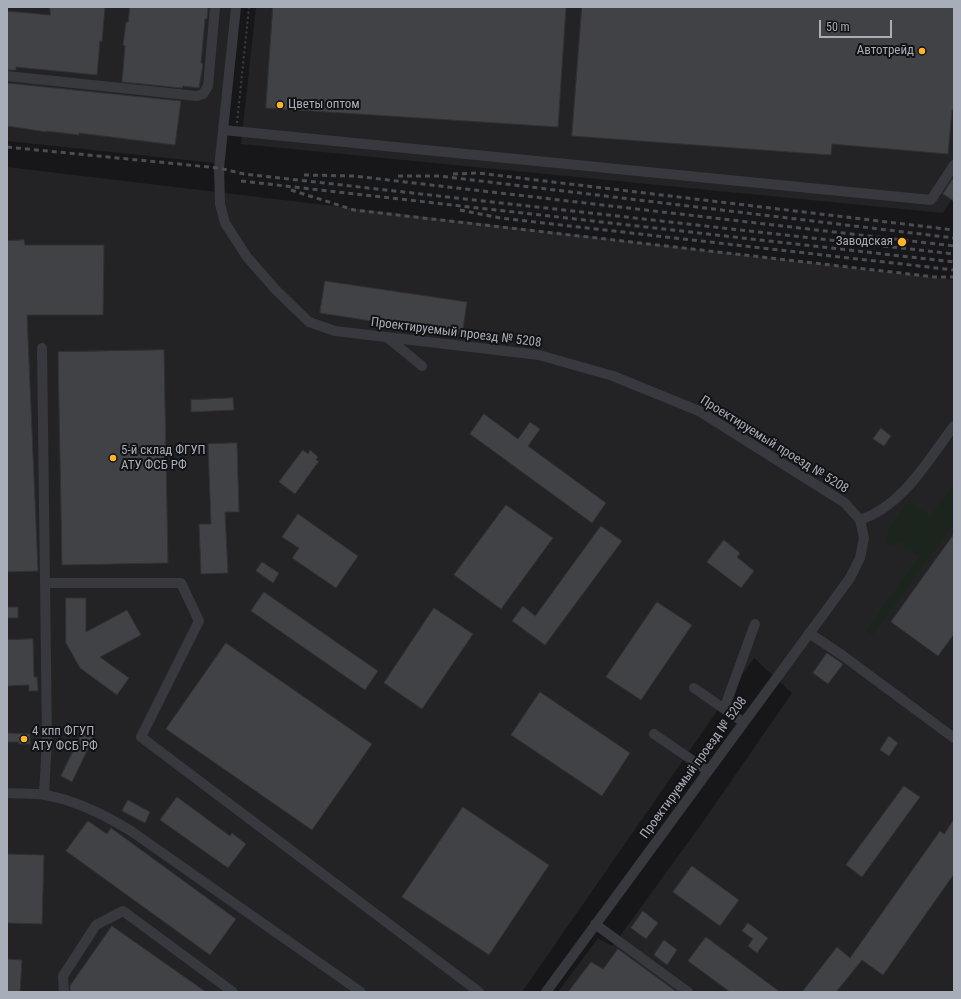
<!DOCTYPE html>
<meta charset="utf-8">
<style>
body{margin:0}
#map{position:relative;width:961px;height:999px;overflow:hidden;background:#171719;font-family:"Roboto Condensed",sans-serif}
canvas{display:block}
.frame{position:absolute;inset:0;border:8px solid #a8adba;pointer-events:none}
.scale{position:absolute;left:819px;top:20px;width:73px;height:18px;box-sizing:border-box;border:2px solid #a8adba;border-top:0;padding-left:5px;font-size:12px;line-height:14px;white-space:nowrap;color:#a8adba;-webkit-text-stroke:3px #121214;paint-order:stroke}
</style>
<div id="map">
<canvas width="961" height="999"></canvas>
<div class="frame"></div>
<div class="scale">50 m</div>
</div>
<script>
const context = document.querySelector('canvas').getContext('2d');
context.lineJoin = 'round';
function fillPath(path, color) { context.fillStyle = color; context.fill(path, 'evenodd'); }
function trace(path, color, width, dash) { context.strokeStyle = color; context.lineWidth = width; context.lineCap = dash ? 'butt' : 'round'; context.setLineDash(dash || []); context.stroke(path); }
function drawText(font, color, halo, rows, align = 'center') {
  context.font = font + ' "Roboto Condensed",sans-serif'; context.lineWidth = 4; context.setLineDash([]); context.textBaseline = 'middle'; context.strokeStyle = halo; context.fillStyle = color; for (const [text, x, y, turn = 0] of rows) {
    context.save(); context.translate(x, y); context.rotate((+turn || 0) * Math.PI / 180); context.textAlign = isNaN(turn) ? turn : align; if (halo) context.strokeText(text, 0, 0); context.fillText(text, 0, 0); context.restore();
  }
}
const built = new Path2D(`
 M7 7H231L215 163 7 141Z
 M256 7H954V196L943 213 241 144Z
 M7 167 954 280V992H558L598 938 612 946 617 940 700 826 792 693 754 658 522 992H7Z`);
const green = new Path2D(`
 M954 484V524L873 635 865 631 919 557 898 541 894 547 885 541 888 528 909 500 930 516Z`);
const building = new Path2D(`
 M50 7H105L102 42 100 41 97 75 16 67V70H7V11L50 15Z
 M130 7H208L207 19H205L201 63 203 64 199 88 183 86 182 88 122 82 125 46 123 45 126 22H128Z
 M273 7H566L558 127 266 108Z
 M582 7H954V110H952L948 154 832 144 831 155 572 136Z
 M7 83 181 101 175 145 79 133V135L47 131V132L7 126Z
 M954 177V201L943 194Z
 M24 240 25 245H104L103 315H27L38 571 7 572V241Z
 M325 281 467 302 462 335 320 313Z
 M164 350 168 563 62 565 58 352Z
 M233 398 234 410 191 412V400Z
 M484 414 518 439 530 422 540 429 528 446 606 503 592 523 470 434Z
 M881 428 891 436 884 446 873 439Z
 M237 443 239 512H225L228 573 201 574 199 524H211L208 444Z
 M303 450 308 454 310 450 318 457 316 460 319 461 295 494 279 482Z
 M506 505 553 538 501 609 454 575Z
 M298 514 358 556 336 588 292 558 299 548 282 537Z
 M601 526 622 541 545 645 512 621 523 606 535 616Z
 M954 534V634L938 656 891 622Z
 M724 540 740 553 737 557 754 571 741 588 707 562Z
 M262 562 279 573 273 583 256 571Z
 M264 592 378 671 365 690 251 611Z
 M66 598H86V632L127 610 141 635 100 657 129 678 117 695 80 668 66 643Z
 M657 602 692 625 641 700 606 677Z
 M7 607H18V618H7Z
 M434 608 473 634 422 709 384 683Z
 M33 639 34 677H37L38 691H29V685L7 686V640Z
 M226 643 372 744 312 830 166 729Z
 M827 653 843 664 828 684 813 673Z
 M540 692 630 753 602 796 511 735Z
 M85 727 96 732 72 782 61 776Z
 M7 733 30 734V744H18L19 742H7Z
 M889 736 898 743 889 756 880 750Z
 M904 786 920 797 862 877 846 865Z
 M177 797 230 836 232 833 246 844 228 868 160 820Z
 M128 800 150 812 145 823 122 811Z
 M463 807 549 865 489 955 402 897Z
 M954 819V874L883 975 862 960 836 992H802L837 947 850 958 940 831 944 834Z
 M88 821 107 834 111 828 236 919 210 955 66 851Z
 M8 854 44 855 42 924 7 923Z
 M692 866 739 900 720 926 673 892Z
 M643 911 658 923 646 939 631 928Z
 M748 923 768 938 757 953 748 946 753 939 742 931Z
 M112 926 206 992H70V986Z
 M706 937 780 992H730L688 961Z
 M664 940 677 950 667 965 654 955Z
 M618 949 677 992H568L591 962 603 969Z
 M7 959 22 960 20 992H7Z`);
const path = new Path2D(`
 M237 123 249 7`);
const minor = new Path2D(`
 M236 7 219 168 220 204 225 223 247 257 276 290 309 322 335 331 539 355 613 376 699 411 845 503 860 520 864 538 860 558 850 578 546 992
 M7 76 197 96 203 94 208 86 215 7
 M223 130 931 200 954 165
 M388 338 422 366
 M42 348 47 739 44 795
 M860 520C904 505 927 461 954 426
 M45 583H181L199 621 141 737 479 992
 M809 633 842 655 954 738
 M694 688 743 722
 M724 709 755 624
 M654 734 708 771
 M7 793C19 794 33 793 45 795 75 800 105 815 131 831L361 992
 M595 924 688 992
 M64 992 63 976 96 925 123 911 233 992`);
const rail = new Path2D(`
 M7 147 219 168 244 174 954 254
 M453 174 478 173 954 230
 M304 175 354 176 954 246
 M398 176H439L954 238
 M241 181 954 262
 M291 190 354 210 935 277H954
 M460 210 500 218 954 270`);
const markers = [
 [922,51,4,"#ffb529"],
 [280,105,4,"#ffb529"],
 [902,242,5,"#ffb529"],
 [113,458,4,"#ffb529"],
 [24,739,4,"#ffb529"]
];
const poiNames = [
 ["Автотрейд",914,51,"right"],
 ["Цветы оптом",288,105],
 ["Заводская",893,242,"right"],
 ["5-й склад ФГУП",121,451],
 ["АТУ ФСБ РФ",121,466],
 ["4 кпп ФГУП",32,732],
 ["АТУ ФСБ РФ",32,747]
];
const streetNames = [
 ["Проектируемый проезд № 5208",456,333,7],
 ["Проектируемый проезд № 5208",774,445,32],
 ["Проектируемый проезд № 5208",694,768,-54]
];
fillPath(built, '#232326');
fillPath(green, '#1c251d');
fillPath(building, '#414246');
trace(building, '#313135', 1);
trace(path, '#3d4046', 2, [2, 3]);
trace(minor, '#37393f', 10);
trace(rail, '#4a4d54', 3, [5, 4]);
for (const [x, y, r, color] of markers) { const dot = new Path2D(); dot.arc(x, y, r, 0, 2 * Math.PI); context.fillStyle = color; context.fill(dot); trace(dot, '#121214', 1.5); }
drawText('13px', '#a8adba', '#121214', poiNames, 'left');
drawText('13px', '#a8adba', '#121214', streetNames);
</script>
